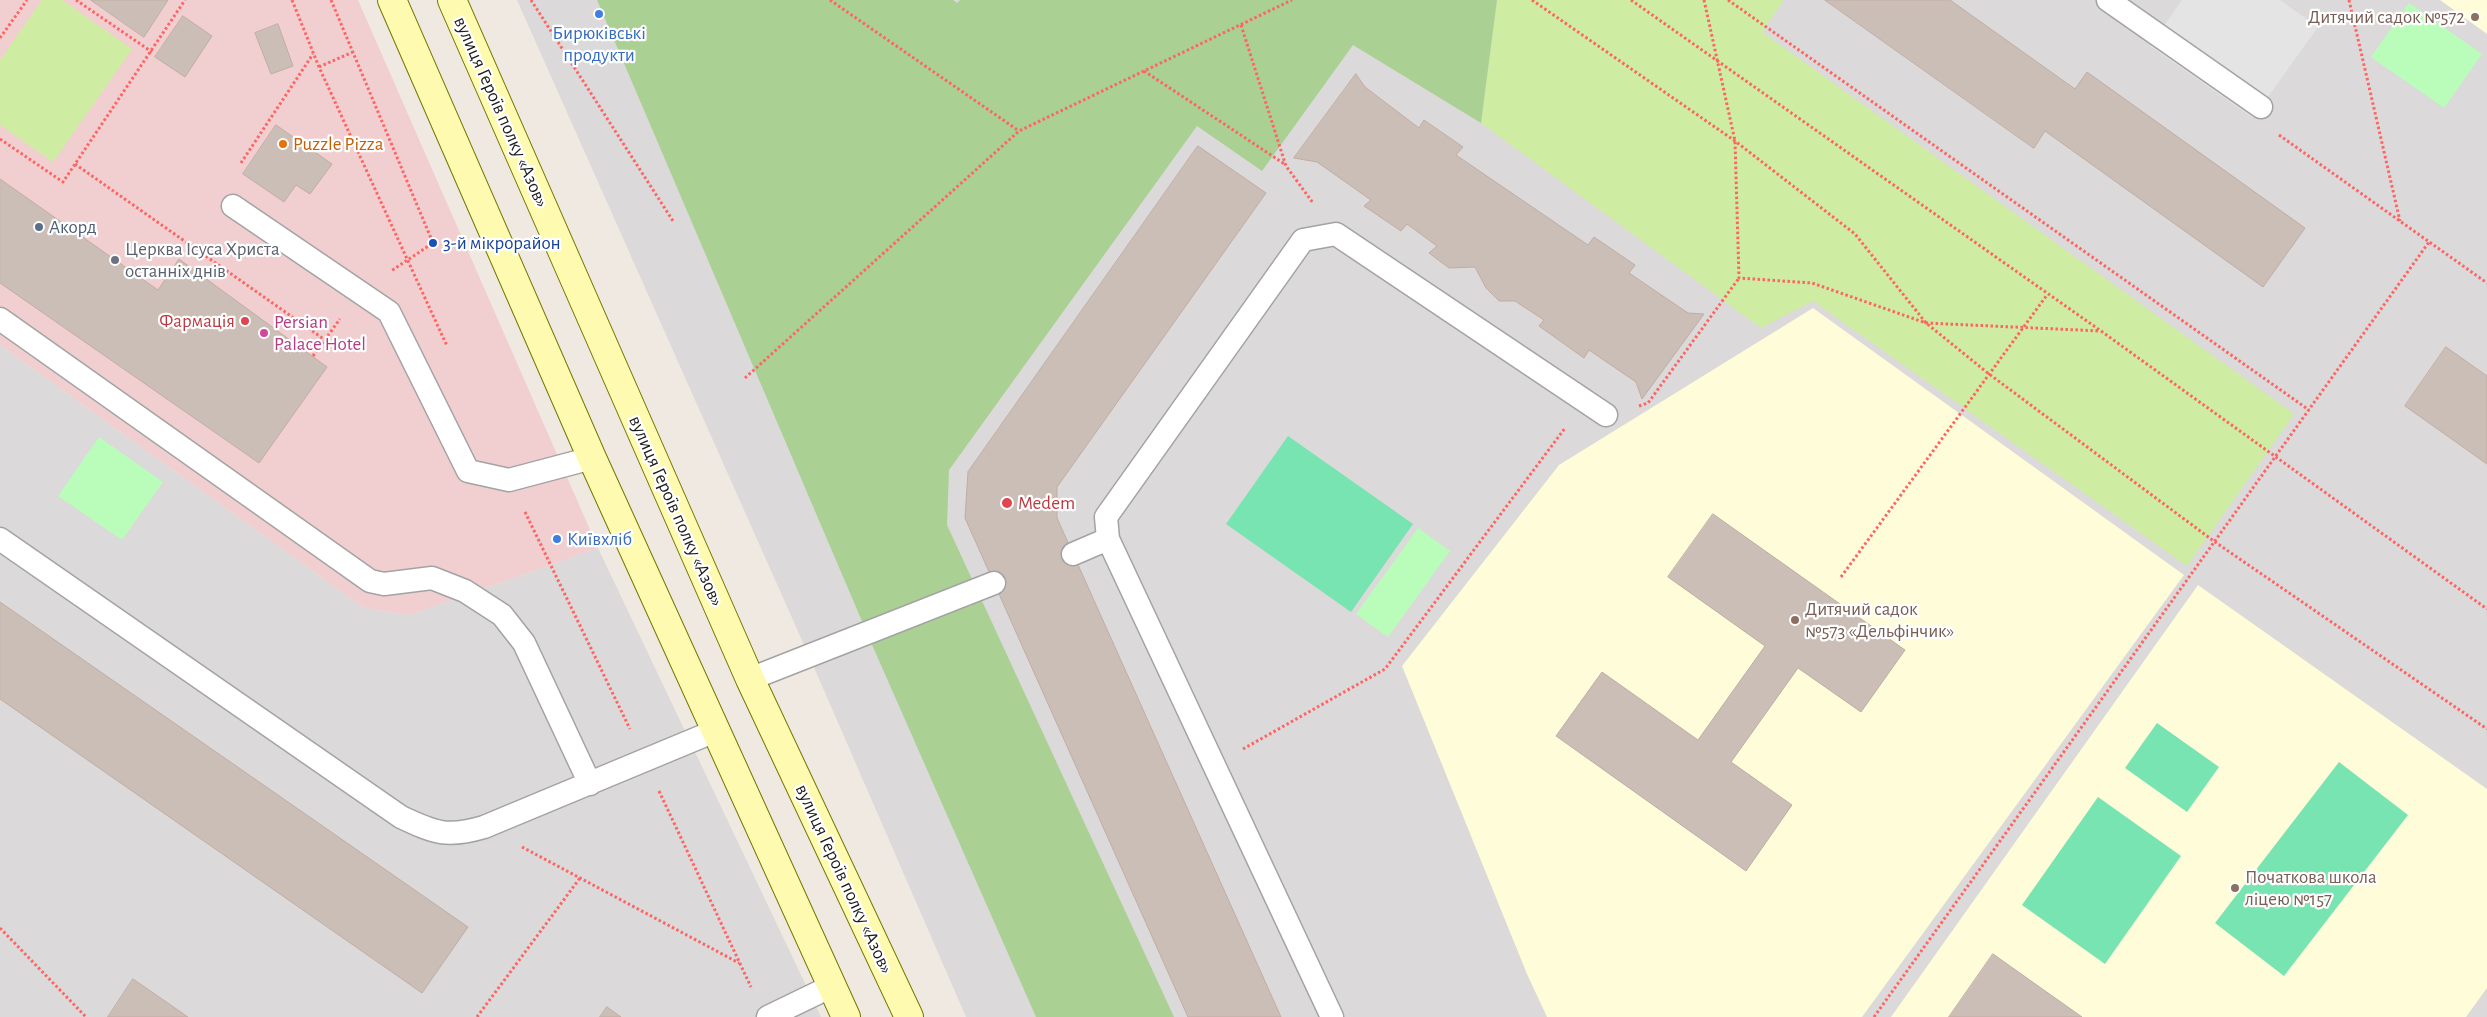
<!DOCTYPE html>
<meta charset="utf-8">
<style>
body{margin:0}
canvas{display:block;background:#efe9e1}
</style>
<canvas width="2487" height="1017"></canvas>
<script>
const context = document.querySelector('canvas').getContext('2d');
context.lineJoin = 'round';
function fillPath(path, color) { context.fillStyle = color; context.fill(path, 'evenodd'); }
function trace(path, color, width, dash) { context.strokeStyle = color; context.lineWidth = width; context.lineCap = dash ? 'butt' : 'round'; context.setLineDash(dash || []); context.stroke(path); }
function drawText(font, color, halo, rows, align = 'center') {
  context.font = font + ' "Alegreya Sans",sans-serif'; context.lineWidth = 4.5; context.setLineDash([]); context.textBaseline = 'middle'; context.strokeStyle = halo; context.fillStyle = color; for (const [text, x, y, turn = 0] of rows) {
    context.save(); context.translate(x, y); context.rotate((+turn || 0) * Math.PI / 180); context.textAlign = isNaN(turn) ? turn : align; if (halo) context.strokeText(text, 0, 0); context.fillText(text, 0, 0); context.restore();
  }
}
const residential = new Path2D(`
 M517 0H2487V1017H966L813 665Z
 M0 345 364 608 410 615 598 548 821 1017H0Z`);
const commercial = new Path2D(`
 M0 0H358L598 548 410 615 364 608 0 345Z`);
const education = new Path2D(`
 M2440 0H2487V34Z
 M1813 308 2184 575 1862 1017H1547L1527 974 1402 666 1559 465Z
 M2198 585 2487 789V988L2466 1017H1891Z`);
const grass = new Path2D(`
 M42 0H62L132 49 53 162 0 125V60Z
 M1497 0H1784L1762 32 2294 414 2187 566 1813 301 1761 328 1481 123Z`);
const forest = new Path2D(`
 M597 0H953L957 3 960 0H1497L1481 123 1353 45 1262 171 1197 126 949 470 947 525 1174 1017H1036L873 647Z`);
const park = new Path2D(`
 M2409 3 2482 54 2444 108 2371 57Z
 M99 437 163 482 122 540 58 496Z
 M1418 528 1450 551 1388 637 1356 614Z`);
const pitch = new Path2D(`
 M1288 436 1413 524 1351 612 1226 524Z
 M2157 723 2219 767 2187 812 2125 768Z
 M2339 762 2408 815 2284 976 2215 923Z
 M2098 797 2181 856 2105 964 2022 905Z`);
const parking = new Path2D(`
 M2182 0H2280L2318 27 2253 118 2150 46Z`);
const building = new Path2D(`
 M91 0H168L144 37Z
 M1825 0H1950L2075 89 2087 72 2305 228 2263 287 2045 131 2034 148Z
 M183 16 212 36 185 77 155 57Z
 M278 24 293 66 271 74 255 33Z
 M1356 74 1365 87 1419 128 1424 120 1463 147 1456 155 1588 245 1594 237 1635 265 1629 273 1688 313 1704 314 1642 399 1636 382 1589 350 1584 358 1539 326 1544 320 1515 301H1499L1486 288 1475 267 1449 268 1429 253 1437 246 1407 224 1401 231 1364 206 1371 200 1317 162 1294 158Z
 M276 125 332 164 310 194 296 185 284 202 243 174Z
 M1198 146 1266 193 1057 487V518L1281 1017H1188L965 518 968 472Z
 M0 179 158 290 179 259 327 367 259 463 0 283Z
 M2446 347 2487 376V464L2405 406Z
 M1713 514 1905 650 1861 712 1798 668 1731 762 1792 805 1746 871 1556 736 1602 672 1698 740 1765 646 1668 577Z
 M0 602 468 927 422 993 0 699Z
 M1993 954 2082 1017H1949Z
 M133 979 188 1017H108Z
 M607 1007 621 1017H600Z`);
const path = new Path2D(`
 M76 0 152 52
 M292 0 319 67 447 346
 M331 0 433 243 391 271
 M531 0 673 221
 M830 0 1019 131
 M1532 0 1735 141 1855 234 1926 323 1989 374 2215 542 2487 729
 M1631 0 2101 331 2487 609
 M1704 0 1735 141 1739 278 1812 283 1926 323 2100 331
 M1728 0 2309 410
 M2349 0 2400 221
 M1241 25 1286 166 1313 203
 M0 38 27 0
 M319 67 353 52
 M1144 71 1286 165
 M2279 135 2487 283
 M0 139 63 182 185 0
 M241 163 313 54
 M75 164 325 340
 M313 356 340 319
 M745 378 1019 131 1292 0
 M1639 406 1648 403 1739 278
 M525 512 630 729
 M1841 577 2047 295
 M1243 749 1385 669 1565 428
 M659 791 751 987
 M522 847 739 963
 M0 928 86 1017
 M477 1017 580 878
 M1874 1017 2429 242`);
const lane = new Path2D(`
 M2108 0 2261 107
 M233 206 389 312 468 471 509 480 592 458
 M0 319 370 581 384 584 432 578 465 591 502 615 524 643 590 784
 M0 539 401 817C435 833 447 838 484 827L715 731
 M1073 554 1108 539
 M750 679 994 583
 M768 1017 832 986
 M1332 1017 1108 539 1106 517 1303 240 1336 234 1606 415`);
const secondary = new Path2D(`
 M392 0 592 458 846 1017
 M452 0 750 679 909 1017`);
const markers = [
 [599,14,5,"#3f7fe0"],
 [2475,17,5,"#8d6e63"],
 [283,144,5,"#e8710a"],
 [39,227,5,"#5c6f8a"],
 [433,243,5,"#1a4fb4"],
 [115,260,5,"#6b7280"],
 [245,321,5,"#e0444e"],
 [264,333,5,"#d1479c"],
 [1007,503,6,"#e0444e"],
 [557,539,5,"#3f7fe0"],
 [1795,620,5,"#8d6e63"],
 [2235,888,5,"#8d6e63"]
];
const educationNames = [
 ["Дитячий садок №572",2465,17,"right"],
 ["Дитячий садок",1805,609],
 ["№573 «Дельфінчик»",1805,631],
 ["Початкова школа",2245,877],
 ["ліцею №157",2245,899]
];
const shopNames = [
 ["Бирюківські",599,33],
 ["продукти",599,55],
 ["Київхліб",567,539,"left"]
];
const streetNames = [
 ["вулиця Героїв полку «Азов»",501,112,66],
 ["вулиця Героїв полку «Азов»",676,511,66],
 ["вулиця Героїв полку «Азов»",844,879,65]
];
const foodNames = [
 ["Puzzle Pizza",293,144]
];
const serviceNames = [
 ["Акорд",49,227]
];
const transitNames = [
 ["3-й мікрорайон",443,243]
];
const worshipNames = [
 ["Церква Ісуса Христа",125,249],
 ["останніх днів",125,271]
];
const healthNames = [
 ["Фармація",235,321],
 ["Medem",1018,503,"left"]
];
const hotelNames = [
 ["Persian",274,322],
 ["Palace Hotel",274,344]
];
fillPath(residential, '#dbd9d9');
fillPath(commercial, '#f1cfd0');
fillPath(education, '#fffcda');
fillPath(grass, '#ceeda2');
fillPath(forest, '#aad193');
fillPath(park, '#bafdba');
fillPath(pitch, '#78e4b1');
fillPath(parking, '#e4e4e4');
fillPath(building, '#cbbeb7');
trace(building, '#c1ada3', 1);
trace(lane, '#a3a3a3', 25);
trace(secondary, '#747700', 30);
trace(path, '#ff6462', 3, [2.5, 2.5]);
trace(lane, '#fff', 22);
trace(secondary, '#fefbb0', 28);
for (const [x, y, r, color] of markers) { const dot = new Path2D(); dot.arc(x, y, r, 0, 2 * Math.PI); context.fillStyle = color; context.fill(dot); trace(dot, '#fff', 2); }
drawText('19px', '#785e54', '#fff', educationNames, 'left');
drawText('19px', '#366cbe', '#fff', shopNames);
drawText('19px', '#1c1c1c', '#fff', streetNames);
drawText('19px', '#c56008', '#fff', foodNames, 'left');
drawText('19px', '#4e5e75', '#fff', serviceNames, 'left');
drawText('19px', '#164399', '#fff', transitNames, 'left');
drawText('19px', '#5b616d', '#fff', worshipNames, 'left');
drawText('19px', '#be3a42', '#fff', healthNames, 'right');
drawText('19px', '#b23c85', '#fff', hotelNames, 'left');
</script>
